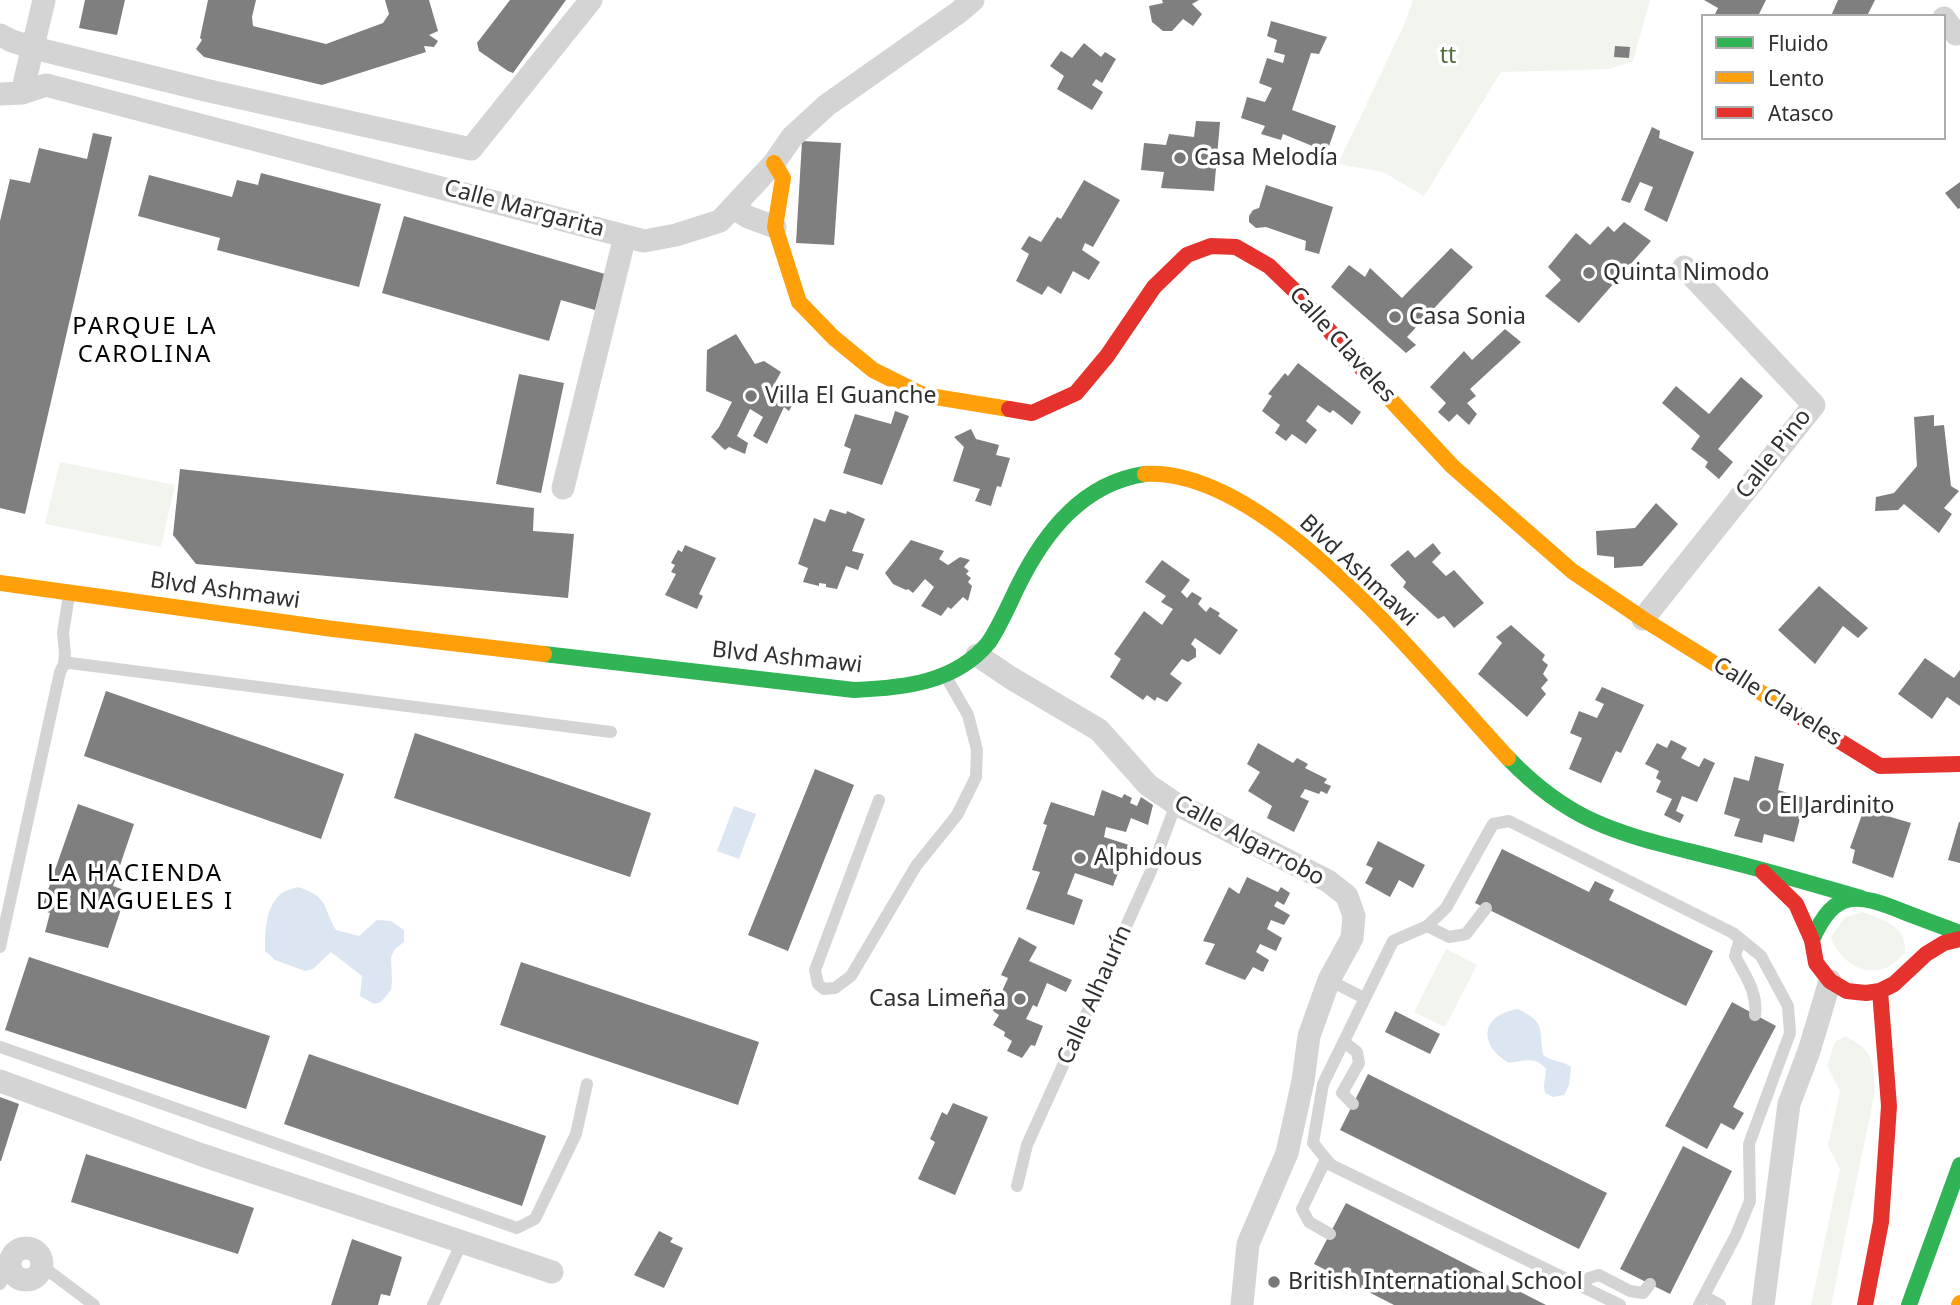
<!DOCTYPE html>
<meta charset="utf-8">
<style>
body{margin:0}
#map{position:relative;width:1960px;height:1305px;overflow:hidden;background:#fff;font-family:"Noto Sans",sans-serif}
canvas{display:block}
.legend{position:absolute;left:1701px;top:14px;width:245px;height:126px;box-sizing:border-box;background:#fff;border:2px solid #acacac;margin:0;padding:9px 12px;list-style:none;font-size:21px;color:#303030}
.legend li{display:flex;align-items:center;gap:14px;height:35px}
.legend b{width:35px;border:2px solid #acacac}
</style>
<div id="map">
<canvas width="1960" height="1305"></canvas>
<ul class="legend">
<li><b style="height:9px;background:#30b455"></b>Fluido</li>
<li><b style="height:9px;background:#ff9f0a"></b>Lento</li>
<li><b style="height:9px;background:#e5322d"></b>Atasco</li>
</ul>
</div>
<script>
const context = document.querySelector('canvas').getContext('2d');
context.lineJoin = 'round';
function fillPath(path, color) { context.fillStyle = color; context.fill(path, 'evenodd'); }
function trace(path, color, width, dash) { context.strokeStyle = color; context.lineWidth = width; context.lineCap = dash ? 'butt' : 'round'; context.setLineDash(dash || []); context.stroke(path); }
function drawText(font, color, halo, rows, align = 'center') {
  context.font = font + ' "Noto Sans",sans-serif'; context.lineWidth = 7; context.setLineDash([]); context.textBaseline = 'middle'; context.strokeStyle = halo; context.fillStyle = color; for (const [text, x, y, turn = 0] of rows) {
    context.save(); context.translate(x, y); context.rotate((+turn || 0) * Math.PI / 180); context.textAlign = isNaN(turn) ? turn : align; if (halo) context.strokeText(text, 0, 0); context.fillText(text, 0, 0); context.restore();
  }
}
const green = new Path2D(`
 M1413 0H1650L1633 61 1610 69 1501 72 1424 196 1383 172 1338 164 1403 27Z
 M60 462 175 485 161 547 45 524Z
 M1863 912C1883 920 1907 925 1905 953 1900 957 1894 964 1888 967 1863 978 1838 960 1831 937L1845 917Z
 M1446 949 1477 965 1445 1027 1414 1012Z
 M1845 1036C1875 1052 1873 1060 1875 1091L1831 1305H1811L1840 1169 1828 1146 1840 1091 1827 1065 1835 1042Z`);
const water = new Path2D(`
 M734 806 756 814 739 859 717 851Z
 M298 887C329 897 322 906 336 930L359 936 377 920 391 921 404 930V942L395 949 391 957 392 980 391 990 381 1002 374 1004 360 996 362 976 331 952 313 969 305 971 275 960 265 951C265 932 265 906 282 893 286 890 293 889 298 887Z
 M1518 1009C1546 1023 1539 1028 1543 1055 1553 1062 1564 1061 1571 1067L1569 1085 1564 1095 1553 1097 1545 1093 1544 1086 1546 1069C1536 1056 1524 1061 1509 1063 1477 1044 1481 1015 1518 1009Z`);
const building = new Path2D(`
 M85 0H125L117 35 79 28Z
 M208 0H256L252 17 253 26 326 44 383 23 389 14 385 0H429L438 31 429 35 438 41 434 47 424 46 426 52 322 85 204 57 196 49 202 40 200 38Z
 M510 0H566L513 73 508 71 479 51 477 43Z
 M1162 0H1199L1192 4 1202 14 1193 26 1183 19 1172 31H1163L1152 22 1149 6 1163 3Z
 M1704 0H1766L1758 16H1714L1718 8Z
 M1838 0H1875L1867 16H1831Z
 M1271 21 1327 37 1319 54 1311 53 1292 110 1336 126 1327 152 1283 134 1281 140 1261 134 1265 126 1241 118 1247 97 1265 102 1272 88 1259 83 1267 58 1283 63 1285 55 1274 52 1277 40 1267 36Z
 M1084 43 1101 57 1105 52 1116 59 1102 83 1096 79 1092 85 1103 92 1092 110 1057 89 1064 76 1050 66 1061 51 1072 58Z
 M1615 46 1630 47 1629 58 1614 57Z
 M1196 121 1220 122 1214 191 1161 188 1164 172 1141 170 1144 143 1166 145 1169 134 1194 137Z
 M1652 127 1660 131 1659 138 1694 152 1667 222 1644 210 1653 187 1640 182 1630 203 1621 200Z
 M93 133 112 137 25 514 0 508V221L10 179 30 183 39 148 87 159Z
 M802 141 841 143 834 245 796 243Z
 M261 173 381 204 359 287 217 250 220 238 138 216 149 175 232 197 237 180 258 185Z
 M1084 180 1120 200 1093 247 1085 243 1082 250 1100 262 1089 280 1073 271 1061 294 1048 286 1042 295 1016 281 1029 254 1021 249 1029 236 1041 242 1057 217 1061 219Z
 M1960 182V208L1958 209 1945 193Z
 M1266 185 1333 207 1319 254 1305 250 1306 241 1266 227 1256 228 1249 222V216L1253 210 1259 208Z
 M404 216 605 274 595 310 561 300 549 341 382 293Z
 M1624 222 1651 241 1579 323 1545 296 1561 280 1548 267 1576 233 1590 245 1608 226 1614 232Z
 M1451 248 1473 267 1407 337 1416 345 1406 353 1331 287 1349 265 1365 277 1370 268 1402 298Z
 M1505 329 1521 342 1470 389 1476 396 1467 403 1477 414 1469 425 1457 414 1449 422 1438 412 1446 403 1430 387 1464 351 1472 360Z
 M736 334 755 364 764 361 781 372 771 390 794 402 789 411 784 407 767 444 753 436 763 417 750 409 737 436 748 443 745 454 729 447 725 450 711 437 719 427 732 402 706 391 707 350Z
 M1298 363 1361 412 1352 425 1333 410 1330 413 1318 405 1306 421 1317 430 1306 444 1292 434 1286 441 1275 433 1280 425 1262 411 1272 396 1268 394 1285 373 1288 376Z
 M519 374 564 383 541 493 496 484Z
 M1741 377 1763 396 1718 449 1733 462 1719 479 1705 467 1708 462 1691 449 1700 436 1662 403 1676 386 1709 414Z
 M895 411 909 416 882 485 843 473 851 449 844 446 855 414 891 424Z
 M1934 415V426L1944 425 1951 486 1959 491 1944 508 1952 514 1939 533 1904 504 1898 510 1875 511 1876 497 1894 493 1917 466 1914 417Z
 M971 429 976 439 999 445 996 455 1010 458 1001 487 997 486 991 506 975 501 980 489 953 481 964 447 954 437Z
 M180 469 534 508 533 531 574 534 568 598 196 564 173 535Z
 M1656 503 1678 524 1642 566 1614 568V557L1597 555 1596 531 1635 528Z
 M830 509 846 514 847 511 865 519 852 551 864 554 858 570 846 566 837 589 826 587V584L819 583V586L803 582 808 568 798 564 814 518 825 522Z
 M911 540 944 551 939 559 948 565 960 557 970 560 964 567 969 571 966 574 971 578 968 582 972 586 968 601 963 597 951 609 948 607 941 616 921 606 934 587 925 579 913 593 908 589 906 590 893 584 885 573Z
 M1433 543 1441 553 1432 562 1446 576 1454 570 1484 603 1454 628 1444 616 1438 619 1403 587 1406 582 1390 565 1408 550 1415 558Z
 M685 545 716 558 699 594 703 596 697 609 665 595 676 574 671 572 675 565 671 563 678 550 682 552Z
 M1162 560 1190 580 1181 592 1187 598 1192 592 1202 598 1198 604 1206 612 1210 607 1220 613 1218 616 1238 630 1220 655 1195 638 1191 644 1196 649V657L1188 662 1182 659 1170 674 1182 683 1167 702 1157 697 1155 701 1147 695 1143 700 1110 677 1121 659 1114 654 1144 611 1162 625 1173 609 1161 602 1166 596 1145 582Z
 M1819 586 1868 628 1858 638 1843 626 1815 664 1778 630Z
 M1511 625 1545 655 1542 660 1548 665 1543 674 1548 680 1541 688 1546 694 1527 717 1478 674 1502 643 1496 637Z
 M1925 658 1954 678 1960 670V706L1947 697 1932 719 1898 694Z
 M1602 687 1644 705 1621 753 1616 751 1601 783 1569 769 1582 738 1570 733 1579 711 1597 718 1604 704 1595 700Z
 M106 691 344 774 321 839 84 756Z
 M415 733 651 813 630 877 394 798Z
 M1671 740 1687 748 1681 758 1699 767 1704 758 1715 763 1697 802 1682 796 1676 811 1684 815 1680 823 1664 815 1672 799 1656 792 1661 781 1656 778 1659 771 1645 764 1657 743 1667 748Z
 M1258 743 1293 763 1297 758 1308 764 1305 768 1327 779 1324 783 1331 786 1327 794 1321 791 1319 794 1305 789 1300 797 1309 801 1294 832 1267 818 1272 806 1248 791 1260 772 1247 764Z
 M1755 756 1784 764 1778 790 1805 798 1794 842 1764 834 1762 843 1734 836 1740 819 1724 814 1734 777 1749 781Z
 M815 769 854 785 788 951 748 935Z
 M1102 790 1122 798 1124 794 1132 798 1130 803 1137 806 1141 797 1153 805 1148 825 1131 818 1126 832 1106 827 1104 837 1129 845 1113 886 1075 873 1067 894 1083 900 1074 925 1026 909 1040 872 1032 870 1047 825 1043 824 1051 802 1094 816Z
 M78 804 134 824 113 886 127 891 108 948 45 932 50 913 41 910Z
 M1864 809 1911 823 1893 878 1852 863 1855 850 1850 848Z
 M1959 822H1960V863L1948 860Z
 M1378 841 1425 865 1413 888 1399 880 1390 897 1365 883 1373 868 1366 865Z
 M1502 849 1589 892 1595 881 1614 890 1609 900 1713 951 1686 1006 1475 903Z
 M1247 877 1278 892 1281 887 1290 893 1284 905 1277 901 1274 906 1290 915 1284 925 1271 920 1267 929 1282 938 1276 951 1260 944 1256 952 1269 960 1263 972 1253 967 1245 980 1205 964 1215 944 1203 941 1229 887 1239 894Z
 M1019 937 1037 947 1029 961 1072 980 1066 992 1047 983 1037 1007 1033 1005 1026 1019 1043 1026 1035 1046 1031 1045 1022 1058 1007 1051 1012 1041 1004 1036 1005 1032 993 1025 999 1015 993 1011 1008 978 1001 975Z
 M29 957 270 1036 246 1109 5 1030Z
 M521 962 759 1042 738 1105 500 1025Z
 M1732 1002 1776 1026 1733 1107 1744 1113 1734 1130 1721 1123 1707 1149 1665 1126Z
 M1395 1011 1440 1034 1430 1054 1385 1032Z
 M309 1054 546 1136 522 1206 284 1124Z
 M1368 1074 1607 1193 1579 1249 1340 1130Z
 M0 1097 19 1104 1 1161H0Z
 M953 1103 988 1117 955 1195 918 1179 935 1142 930 1139 942 1112 947 1115Z
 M1683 1146 1732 1171 1670 1294 1620 1269Z
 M86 1154 254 1208 238 1254 71 1202Z
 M1346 1203 1546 1305H1394L1314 1264Z
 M659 1231 673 1238 670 1242 683 1248 664 1288 634 1275Z
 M352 1239 402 1257 390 1296 381 1294 378 1305H331Z`);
const lane = new Path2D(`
 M64 664 65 653 63 633 69 595
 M879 800 815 970 818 984 824 989 835 988 851 976 916 866 957 815 976 777 977 750 968 715 945 675
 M1427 926 1449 937 1466 934 1486 908
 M1740 939 1735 956C1745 975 1758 993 1755 1015
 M0 947 60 672 64 664 70 663 611 732
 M1329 980 1364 998
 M1344 1042 1357 1052 1359 1063 1342 1093 1353 1104
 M0 1047 517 1228 535 1219 576 1134 587 1084
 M1326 1159 1302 1209 1309 1222 1330 1234
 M1017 1186 1027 1145 1151 871 1176 804
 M41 1270 50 1272 94 1305
 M0 1284 10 1266
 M1583 1287 1589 1278 1599 1275 1630 1291 1643 1293 1650 1284
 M1704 1296 1720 1305
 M433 1305 462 1242
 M1620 1305 1331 1165 1313 1143 1323 1084 1393 941 1427 926 1446 908 1493 824 1509 821 1733 933 1761 956 1788 1006 1790 1033 1749 1144 1750 1201 1736 1235 1699 1305`);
const street = new Path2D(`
 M1944 18 1956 34
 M0 35 12 41 34 48 205 90 471 149 591 0
 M22 93 44 0
 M0 94 22 93 46 85 644 241 676 235 720 221 774 163 792 137 827 105 959 12 973 0
 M733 208 748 217 775 227
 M563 488 625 236
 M1643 619 1814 405 1684 267
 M977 655 1011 678 1099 730 1148 785 1176 804 1328 881 1347 896 1354 916 1352 938 1329 980 1309 1036 1303 1081 1287 1153 1248 1244 1242 1305
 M0 1081 202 1155 552 1272
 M10 1264a16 16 0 1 1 32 0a16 16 0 1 1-32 0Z
 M1763 1305 1789 1104 1809 1051 1830 981`);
const fast = new Path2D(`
 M544 654 854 690C903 688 956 683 989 642 1001 624 1009 604 1019 584 1045 532 1083 483 1145 474
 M1508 758C1575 828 1627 835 1716 858 1765 870 1813 884 1861 898
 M1812 940C1835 888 1857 893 1904 912 1922 919 1941 926 1960 933
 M1909 1305 1960 1165`);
const slow = new Path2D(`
 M774 163 783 178 775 227 799 302 834 338 873 370 923 395 1009 409
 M1364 371 1452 466 1572 571 1643 619 1789 710
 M1145 474C1270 467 1428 673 1508 758
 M0 583 333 629 544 654
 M1959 1305 1960 1303`);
const jam = new Path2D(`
 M1009 409 1032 413 1076 393 1107 356 1154 287 1187 255 1211 246 1236 247 1269 266 1297 293 1364 371
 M1789 710 1880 766 1960 764
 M1763 872 1796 904 1812 940 1816 963 1830 981 1847 991 1866 993 1880 991 1894 984 1926 954 1944 943 1960 939
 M1865 1305 1881 1222 1889 1106 1880 991`);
const markers = [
 [1180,158,7,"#787878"],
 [1589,273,7,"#787878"],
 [1395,317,7,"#787878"],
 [751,396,7,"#787878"],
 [1765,806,7,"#787878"],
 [1080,858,7,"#787878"],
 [1020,999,7,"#787878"],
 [1274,1282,7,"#787878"]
];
const parkNames = [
 ["tt",1448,56]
];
const poiNames = [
 ["Casa Melodía",1194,158],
 ["Quinta Nimodo",1603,273],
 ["Casa Sonia",1409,317],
 ["Villa El Guanche",765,396],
 ["El Jardinito",1779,806],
 ["Alphidous",1094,858],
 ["Casa Limeña",1006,999,"right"],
 ["British International School",1288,1282]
];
const streetNames = [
 ["Calle Margarita",524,209,15],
 ["Calle Claveles",1342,345,48],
 ["Calle Pino",1774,454,-52],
 ["Blvd Ashmawi",1358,571,43],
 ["Blvd Ashmawi",225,591,8],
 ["Blvd Ashmawi",787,658,6],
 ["Calle Claveles",1777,702,32],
 ["Calle Algarrobo",1249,841,28],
 ["Calle Alhaurín",1095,995,-66]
];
const neighbourhoodNames = [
 ["PARQUE LA",145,327],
 ["CAROLINA",145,355],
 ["LA HACIENDA",135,874],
 ["DE NAGUELES I",135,902]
];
fillPath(green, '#f1f5ed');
fillPath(water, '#dbe6f2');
fillPath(building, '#7f7f7f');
trace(lane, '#d4d4d4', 12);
trace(street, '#d4d4d4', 23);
trace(fast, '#30b455', 16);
trace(slow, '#ff9f0a', 16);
trace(jam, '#e5322d', 16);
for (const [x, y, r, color] of markers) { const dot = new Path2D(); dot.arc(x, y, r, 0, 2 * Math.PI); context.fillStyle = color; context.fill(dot); trace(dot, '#fff', 2.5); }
drawText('23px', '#4f6c3d', '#fff', parkNames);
drawText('23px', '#303030', '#fff', poiNames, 'left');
drawText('23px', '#303030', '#fff', streetNames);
context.letterSpacing = '2px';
drawText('24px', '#000', '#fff', neighbourhoodNames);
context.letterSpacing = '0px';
</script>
